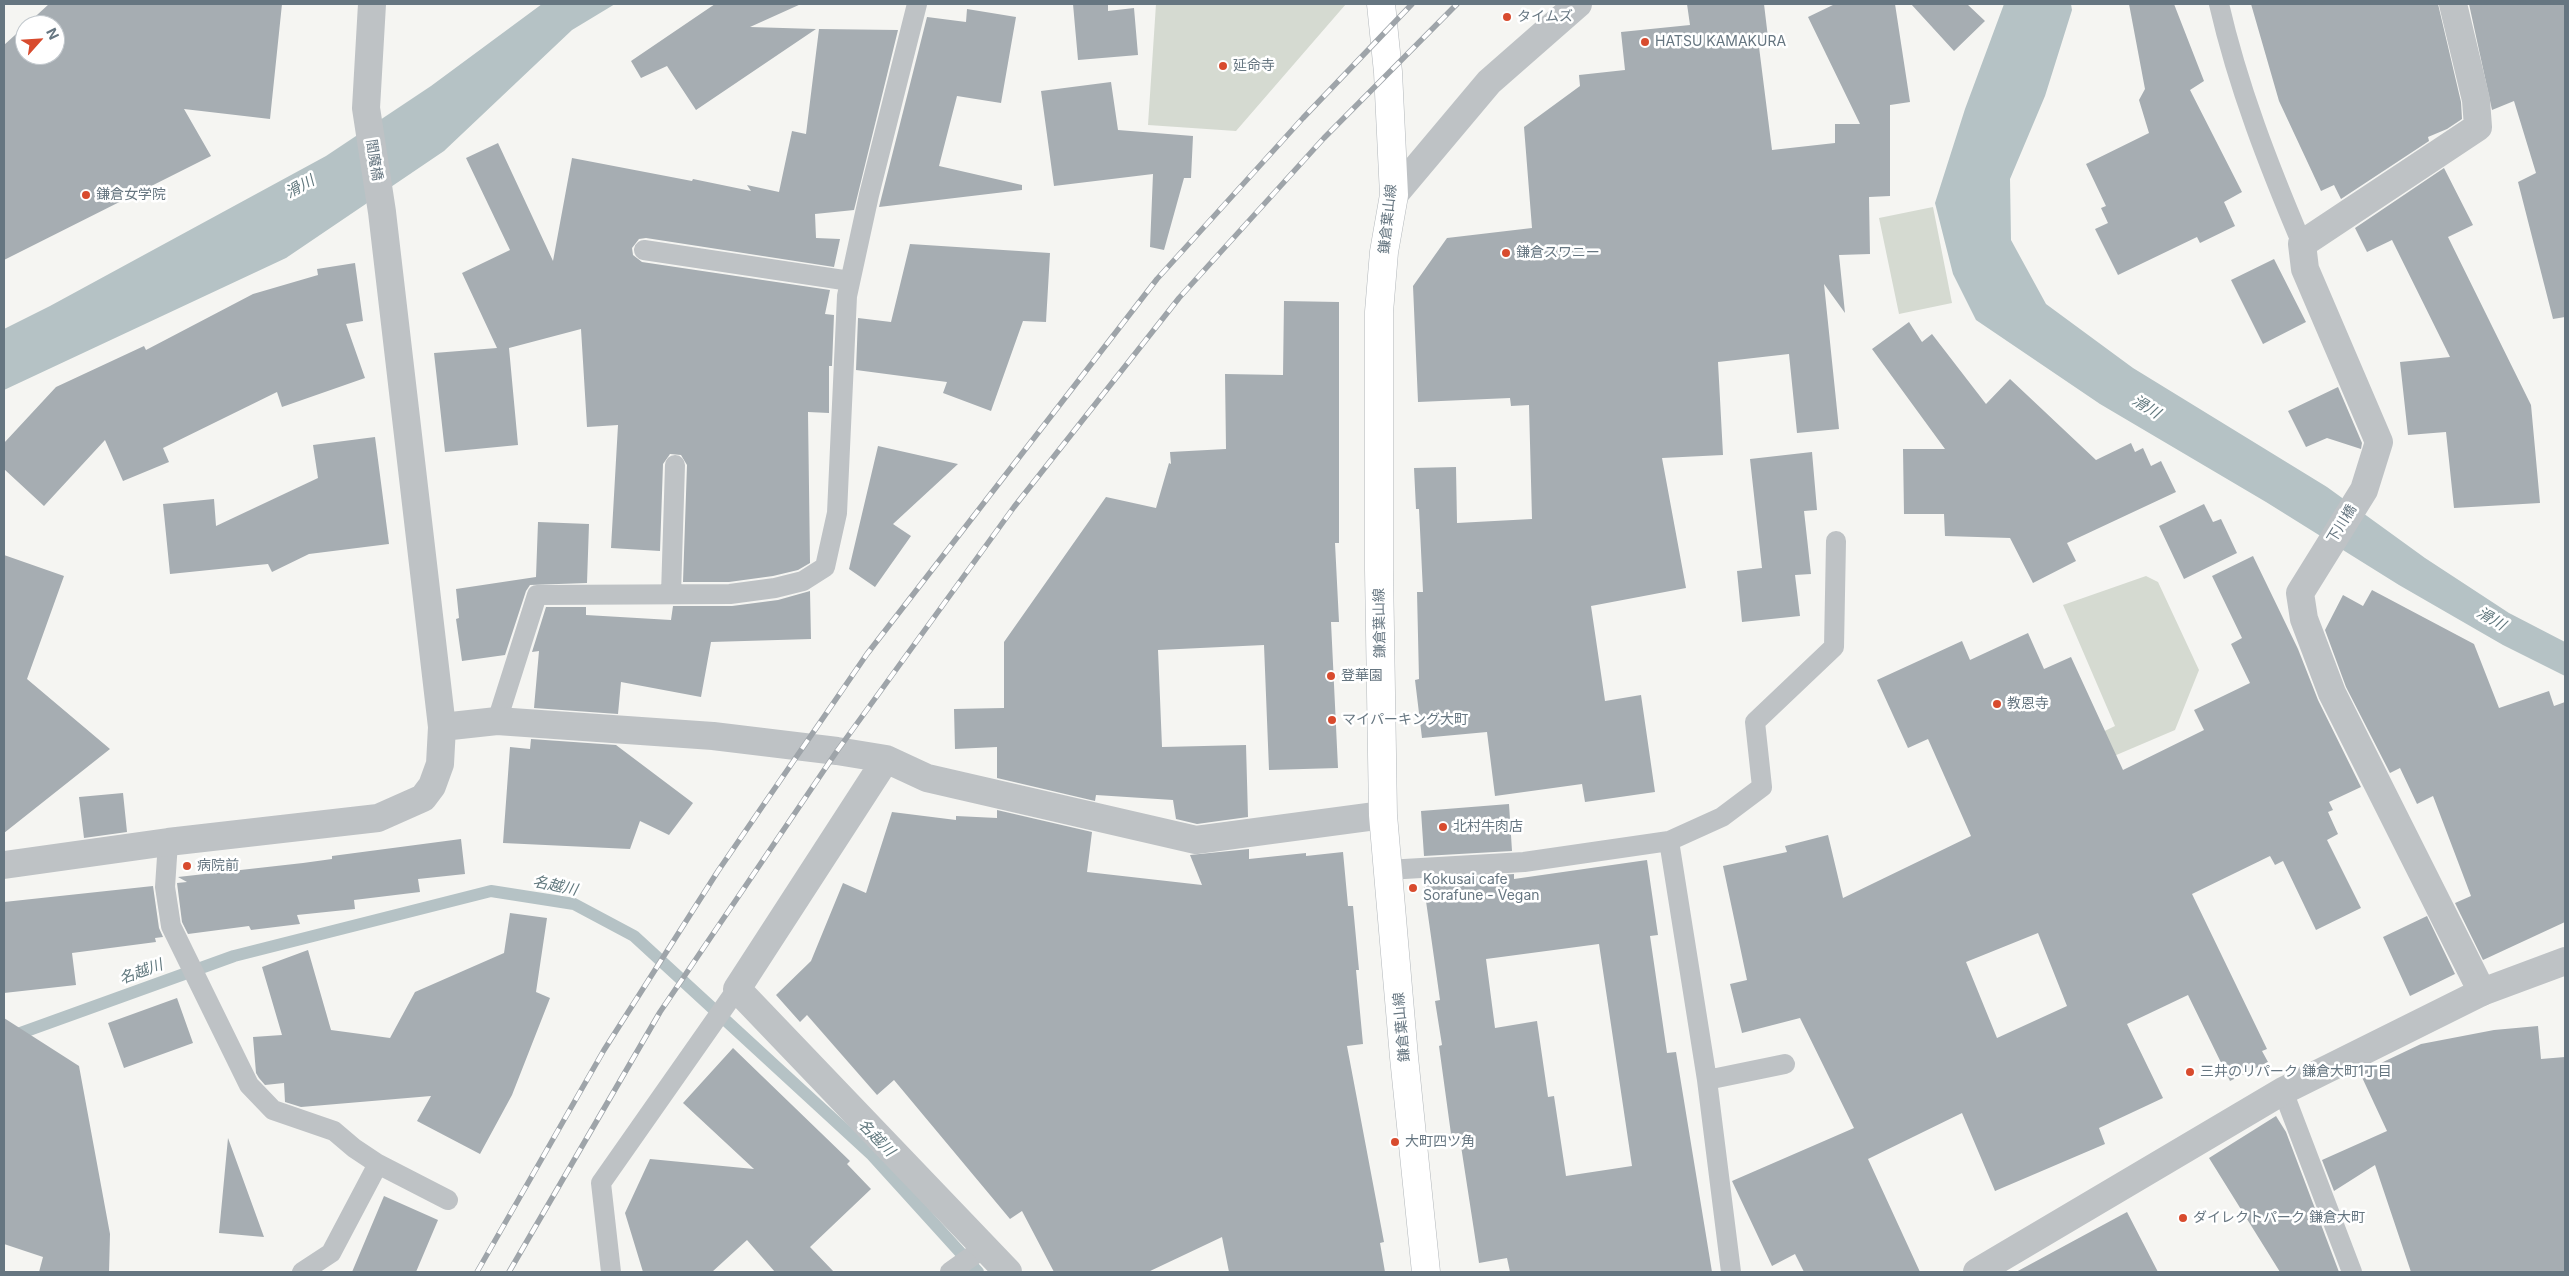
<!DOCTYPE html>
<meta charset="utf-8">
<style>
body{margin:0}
#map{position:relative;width:2569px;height:1276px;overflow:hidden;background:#f5f5f2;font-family:Inter,sans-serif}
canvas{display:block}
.frame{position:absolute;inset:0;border:5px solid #667681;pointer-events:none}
.north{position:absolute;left:15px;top:15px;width:50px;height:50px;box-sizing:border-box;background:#fff;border:1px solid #c2c8cd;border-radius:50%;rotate:64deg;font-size:14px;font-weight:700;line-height:20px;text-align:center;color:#667681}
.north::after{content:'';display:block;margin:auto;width:18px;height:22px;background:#d84b2e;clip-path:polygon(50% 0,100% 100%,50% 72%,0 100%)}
</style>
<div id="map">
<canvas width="2569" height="1276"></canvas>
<div class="frame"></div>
<div class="north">N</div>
</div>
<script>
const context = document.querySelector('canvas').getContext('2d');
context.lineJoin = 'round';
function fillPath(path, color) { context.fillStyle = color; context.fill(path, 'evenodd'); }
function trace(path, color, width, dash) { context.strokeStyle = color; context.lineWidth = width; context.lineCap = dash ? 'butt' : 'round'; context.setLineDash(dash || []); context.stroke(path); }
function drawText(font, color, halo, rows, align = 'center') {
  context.font = font + ' Inter,"Noto Sans JP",sans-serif'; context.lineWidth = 5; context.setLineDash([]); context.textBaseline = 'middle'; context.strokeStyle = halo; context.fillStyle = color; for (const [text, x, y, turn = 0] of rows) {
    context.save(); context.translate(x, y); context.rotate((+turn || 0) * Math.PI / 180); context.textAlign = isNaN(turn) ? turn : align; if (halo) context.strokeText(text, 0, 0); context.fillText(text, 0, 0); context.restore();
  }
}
const green = new Path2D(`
 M1156 4H1346L1236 131 1148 125Z
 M1933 207 1952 303 1899 314 1879 218Z
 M2146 576 2158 582 2199 670 2175 730 1978 814 1971 795 2115 726 2063 605Z`);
const water = new Path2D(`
 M542 4H615L572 30 444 151 286 258 4 390V329L50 306 326 156 431 86Z
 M2004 4H2071L2072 10 2045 96 2010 179 2011 240 2046 304 2133 368 2327 487 2425 558 2509 613 2565 642V676L2503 645 2399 585 2266 502 2100 404 1976 320 1953 274 1935 203 1965 109Z`);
const stream = new Path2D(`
 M4 1039 234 956 491 891 574 904 634 936 871 1154 978 1272`);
const building = new Path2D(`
 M49 4H282L270 119 184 109 211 156 4 260V45L25 26V55H55V25H26Z
 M715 4H801L750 27 816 29 696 110 667 66 641 78 631 61Z
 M1073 4H1108V11L1134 8 1138 55 1078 60Z
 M1687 4H1764L1769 46 1759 47 1772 150 1835 143V124H1860L1808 17 1835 4H1895L1910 102 1890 105V196L1869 197 1870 254 1839 255 1845 313 1824 284 1839 429 1797 433 1789 354 1718 362 1723 455 1662 458 1686 588 1591 606 1605 701 1641 695 1655 792 1585 802 1582 784 1495 796 1487 732 1422 738 1415 680 1419 679 1417 592H1423L1419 509H1416L1414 468 1456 467 1457 523 1532 519 1529 405 1511 406 1510 398 1418 402 1413 286 1447 238 1532 228 1524 127 1580 86 1579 75 1625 70 1621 32 1690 25Z
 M1911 4H1967L1985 21 1954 51Z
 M2129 4H2174L2204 81 2190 90 2242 192 2224 202 2235 226 2200 243 2197 237 2118 275 2095 229 2108 223 2101 208 2106 206 2086 164 2149 133 2139 100 2145 89Z
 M2251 4H2438L2461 102 2462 119 2447 129 2428 137 2429 141 2341 199 2334 185 2321 191 2279 101Z
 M2469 4H2565V317L2553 319 2518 182 2536 173 2514 101 2492 110Z
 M967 9 1016 17 1001 103 957 96 939 166 1022 185V190L879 207 927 17 966 22Z
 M819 29 898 30 854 210 815 214 816 238 840 239 834 267 646 238 639 239 632 248 633 255 642 262 830 290 825 314 834 315 832 366H829V413L808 412 810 563 798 570 773 576 729 582H683L687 465 681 455 670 454 663 464 660 551 611 548 618 425 587 427 581 329 509 348 518 445 445 452 434 353 497 348 462 273 510 250 466 158 498 143 553 261 572 158 692 181 693 179 751 191 747 185 779 192 792 131 806 134Z
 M1111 82 1118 130 1193 136 1191 178H1184L1164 250 1150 247 1153 174 1054 186 1041 91Z
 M2444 168 2473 225 2448 237 2531 405 2540 503 2454 508 2446 432 2408 435 2400 362 2450 357 2392 240 2367 252 2355 228Z
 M910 244 1050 253 1046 322 1023 321 991 411 943 393 947 382 856 370 858 318 891 322Z
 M2274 259 2306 322 2263 344 2231 280Z
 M355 263 363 321 346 324 365 378 282 407 277 392 163 448 169 462 123 481 105 440 44 506 4 469V443L56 387 144 346 146 350 253 294 318 275 317 269Z
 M1284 301 1339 302V543H1335L1339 622H1331L1338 768 1269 770 1264 645 1158 650 1162 747 1246 745 1248 817 1197 824 1176 819 1173 800 1096 795 1095 801 997 778V747L955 749 954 709 1004 708V642L1106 497 1156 508 1169 463 1171 464 1170 452 1226 449 1225 374 1283 375Z
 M1909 322 1922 342 1932 334 1986 404 2010 379 2096 460 2131 443 2135 452 2143 448 2151 466 2161 461 2176 492 2067 543 2076 561 2033 583 2010 538 1945 536 1944 514H1904L1903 449H1945L1872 349Z
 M2338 387 2362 443 2361 449 2327 438 2306 447 2288 411Z
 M375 437 389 544 309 554 272 572 268 564 170 574 163 504 214 499 216 526 318 478 313 445Z
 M878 446 958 464 893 524 911 536 875 587 849 569Z
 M1812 452 1817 510 1804 511 1811 574 1795 575 1800 616 1742 622 1737 571 1762 568 1750 459Z
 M2204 504 2213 522 2221 519 2237 553 2184 579 2159 526Z
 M538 522 589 524 587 583 530 585 526 591 505 655 462 661 456 619 459 618 456 589 536 577Z
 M4 555 64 576 27 679 110 749 4 833Z
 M2253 556 2298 649 2318 700 2361 787 2329 802 2333 810 2328 812 2338 834 2327 840 2361 908 2316 930 2283 861 2275 865 2270 856 2192 894 2267 1049 2262 1051 2268 1062 2230 1081 2188 995 2127 1024 2163 1098 2099 1128 2105 1144 1995 1191 1962 1113 1868 1159 1920 1272H1804L1795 1254 1772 1266 1732 1181 1854 1128 1800 1018 1742 1033 1730 984 1747 980 1723 866 1787 852 1785 846 1828 835 1843 898 1971 836 1928 739 1908 748 1877 680 1962 641 1970 660 2028 633 2044 669 2071 657 2123 770 2204 730 2194 710 2250 683 2231 644 2242 638 2212 576ZM2038 933 2067 1006 1997 1038 1966 962Z
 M2372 590 2474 644 2499 708 2549 691 2554 706 2565 702V922L2483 960 2455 903 2471 896 2433 796 2417 804 2400 768 2390 773 2346 687 2325 630 2343 595 2363 606Z
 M810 591 811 639 711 642 701 697 621 682 618 714 534 708 539 651 532 652 546 607H586V615L671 620 673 606H732L778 600Z
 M531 739 616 745 693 803 669 835 640 821 630 849 503 843 510 747 530 749Z
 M123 793 127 832 84 838 79 797Z
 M1509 804 1512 851 1424 856 1421 811Z
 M997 810 1092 832 1087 872 1202 885 1190 855 1249 849V859L1306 853V856L1343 852 1348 906H1353L1359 970H1356L1363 1044 1347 1046 1384 1242 1380 1243 1385 1272H1229L1222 1237 1148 1272H1054L1022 1211 1010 1219 894 1080 877 1095 807 1015 800 1022 776 995 811 961 843 883 866 893 892 812 956 820V816L997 818Z
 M461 839 465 874 418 879 420 892 354 900 355 909 297 915 300 924 251 930 249 926 188 934 182 922 177 883 187 882 178 877 303 863 332 859V856Z
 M1647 860 1658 935 1650 936 1667 1053 1676 1052 1712 1272H1510L1507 1258 1479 1263 1459 1133 1451 1134 1439 1046 1442 1045 1435 1001 1440 1000 1424 887H1426V880L1514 874V879ZM1599 944 1632 1166 1566 1176 1554 1096 1548 1097 1537 1021 1495 1028 1486 959Z
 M153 886 159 928 163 937 155 938 156 942 72 953 76 985 4 993V902Z
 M510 913 547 918 536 992 550 998 512 1095 480 1154 417 1121 431 1096 301 1107 285 1102 284 1083 265 1085 259 1078 256 1073 253 1037 282 1035 262 967 308 950 331 1030 390 1038 415 992 504 953Z
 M2427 916 2455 974 2410 996 2383 937Z
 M177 998 193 1043 124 1068 108 1023Z
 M4 1018 79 1066 110 1234 109 1272H39L43 1257 4 1244Z
 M2538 1026 2541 1059 2565 1057V1272H2411L2375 1165 2334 1191 2322 1160 2387 1131 2360 1073 2421 1044 2494 1030Z
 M733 1048 850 1161 847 1164 871 1189 810 1247 834 1272H775L747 1240 712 1272H643L625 1213 650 1159 754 1169 683 1103Z
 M2276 1116 2286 1132 2339 1272H2280L2209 1158Z
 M228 1138 264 1237 219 1233Z
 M384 1196 438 1220 416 1272H352Z
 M2127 1212 2158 1272H2016Z`);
const service = new Path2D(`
 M2219 4C2238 87 2269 166 2302 244
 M644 250 850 281
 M671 594 675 465
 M497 721 537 595 730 594 775 588 803 581 825 567 837 513 847 296 869 195 917 4
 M1669 841 1707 1080 1731 1272
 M168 842 165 887 171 926 249 1085 273 1110 334 1131 354 1148 378 1164 331 1253 302 1272
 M1387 870 1524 862 1669 841 1722 817 1762 787 1755 722 1834 647 1836 541
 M1707 1080 1785 1064
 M2283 1091 2352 1272
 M378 1164 448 1200
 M611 1272 601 1183 737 989
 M950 1272 985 1247`);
const minor = new Path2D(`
 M2453 4 2476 100 2478 127 2302 244 2305 269 2379 442 2364 490 2300 593 2304 619 2332 693 2482 992
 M442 727 497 721 713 736 837 751 886 759 927 778 1196 840 1383 815
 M886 759 737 989 1008 1272
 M4 865 168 842 378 818 423 798 432 786 440 764 442 727 382 212 366 108 372 4`);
const tertiary = new Path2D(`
 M1394 195 1489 82 1578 4
 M1977 1272 2283 1091 2482 992 2565 961`);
const secondary = new Path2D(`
 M1381 4 1388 72 1394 195 1384 252 1379 312V570L1383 815 1404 1057 1426 1272`);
const rail = new Path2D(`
 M477 1272 604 1050 718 871 867 654 1157 279 1303 118 1412 4
 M509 1272 660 1012 837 751 1014 507 1179 298 1324 138 1457 4`);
const markers = [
 [1507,17,5,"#d84b2e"],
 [1645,42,5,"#d84b2e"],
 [1223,66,5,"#d84b2e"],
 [86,195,5,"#d84b2e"],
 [1506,253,5,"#d84b2e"],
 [1331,676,5,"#d84b2e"],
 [1997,704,5,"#d84b2e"],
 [1332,720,5,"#d84b2e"],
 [1443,827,5,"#d84b2e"],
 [187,866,5,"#d84b2e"],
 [1413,888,5,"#d84b2e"],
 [2190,1072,5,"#d84b2e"],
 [1395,1142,5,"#d84b2e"],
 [2183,1218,5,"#d84b2e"]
];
const poiNames = [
 ["タイムズ",1517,17],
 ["HATSU KAMAKURA",1655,42],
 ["延命寺",1233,66],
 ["鎌倉女学院",96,195],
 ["鎌倉スワニー",1516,253],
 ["登華園",1341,676],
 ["教恩寺",2007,704],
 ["マイパーキング大町",1342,720],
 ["北村牛肉店",1453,827],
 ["病院前",197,866],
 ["Kokusai cafe",1423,880],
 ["Sorafune - Vegan",1423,896],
 ["三井のリパーク 鎌倉大町1丁目",2200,1072],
 ["大町四ツ角",1405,1142],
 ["ダイレクトパーク 鎌倉大町",2193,1218]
];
const streetNames = [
 ["閻魔橋",374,160,81],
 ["鎌倉葉山線",1388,219,-84],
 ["下川橋",2342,524,-58],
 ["鎌倉葉山線",1380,623,-91],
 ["鎌倉葉山線",1402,1027,-95]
];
const waterNames = [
 ["滑川",300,187,-29],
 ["滑川",2146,407,32],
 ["滑川",2491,619,31],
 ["名越川",555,886,12],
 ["名越川",141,972,-20],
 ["名越川",876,1138,45]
];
fillPath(green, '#d5dad1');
fillPath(water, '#b5c2c5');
trace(stream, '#b5c2c5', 12);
fillPath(building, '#a6adb2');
trace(secondary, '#b1b6ba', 29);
trace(service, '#bec2c5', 20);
trace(minor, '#bec2c5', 28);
trace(tertiary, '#bec2c5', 28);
trace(secondary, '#fff', 28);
trace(rail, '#9ea4a9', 5.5);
trace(rail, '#fff', 4, [11]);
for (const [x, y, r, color] of markers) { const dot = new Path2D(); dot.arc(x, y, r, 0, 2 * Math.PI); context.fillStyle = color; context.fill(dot); trace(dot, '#fff', 2); }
drawText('14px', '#667681', '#fff', poiNames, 'left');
drawText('14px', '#667681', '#fff', streetNames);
drawText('italic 15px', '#61787e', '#fff', waterNames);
</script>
